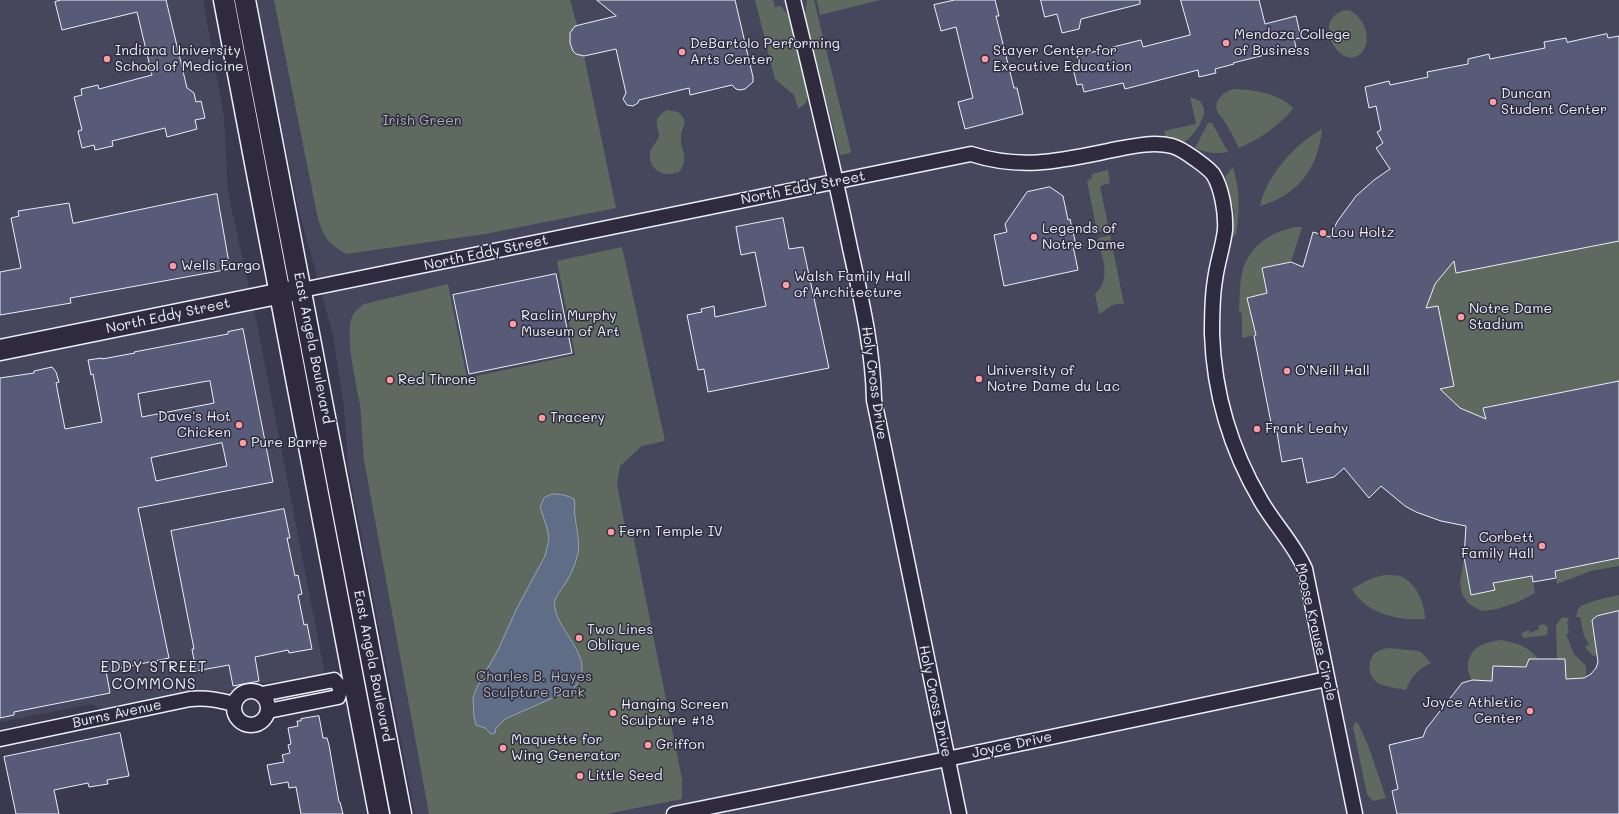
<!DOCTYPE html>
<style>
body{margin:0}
canvas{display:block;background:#3b394e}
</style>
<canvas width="1619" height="814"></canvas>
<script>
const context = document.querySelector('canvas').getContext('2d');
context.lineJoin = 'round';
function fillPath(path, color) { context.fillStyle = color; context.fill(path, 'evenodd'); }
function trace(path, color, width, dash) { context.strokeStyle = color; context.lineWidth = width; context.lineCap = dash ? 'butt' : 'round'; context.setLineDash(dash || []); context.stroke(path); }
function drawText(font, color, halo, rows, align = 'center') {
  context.font = font + ' Mali,sans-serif'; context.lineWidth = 3; context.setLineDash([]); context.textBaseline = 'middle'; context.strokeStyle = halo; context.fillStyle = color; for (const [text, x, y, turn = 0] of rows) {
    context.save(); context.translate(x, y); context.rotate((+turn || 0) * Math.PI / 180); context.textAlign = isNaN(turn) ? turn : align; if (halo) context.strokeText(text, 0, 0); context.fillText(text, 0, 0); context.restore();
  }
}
const built = new Path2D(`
 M0 0H203L224 117 228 193 256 319 325 675 285 682 279 681 253 684 229 692 208 690 176 693 101 709 92 704 0 722Z
 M255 0H1619V814H415L348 466 344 408 333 335 300 215Z`);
const green = new Path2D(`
 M274 0H570L577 25C568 33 567 45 576 53L584 56 616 208 485 234 346 254C326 241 326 240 318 219Z
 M755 0H773L775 7 781 6 789 17 808 93 806 103 798 109 794 95 775 79Z
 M807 0H814L851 151 850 153 840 155 805 15Z
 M817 0H880L820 15Z
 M1348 10C1362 14 1373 37 1363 51 1342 78 1307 15 1348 10Z
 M1235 89C1254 90 1279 93 1293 108L1292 110C1277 127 1260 139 1239 148 1235 140 1232 133 1227 126 1225 121 1221 117 1218 113 1212 100 1224 91 1235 89Z
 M1190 97 1200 101C1202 104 1204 107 1204 110 1205 120 1192 138 1184 142L1165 136 1164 131 1196 124Z
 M667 110 678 112C691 123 681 126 681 137 680 151 690 155 680 171 667 179 648 171 650 154 650 147 659 141 659 135 658 129 656 125 657 119L661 114Z
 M1619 114V495L1467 526 1441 521 1416 512 1405 506 1382 486 1369 498 1345 468 1300 291 1303 266 1313 232 1330 237C1351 194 1373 177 1416 157Z
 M1208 123H1212L1228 152C1216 154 1206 153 1195 148Z
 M1322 129C1318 169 1298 195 1260 206 1266 176 1295 144 1322 129Z
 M1233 167C1240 190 1240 212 1236 235L1232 237 1234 211 1225 177Z
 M1108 170 1110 183 1100 186 1109 230 1097 232 1087 181 1092 178V174Z
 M1294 227H1302L1291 262 1262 268 1267 293 1248 298 1256 335 1242 338V313L1239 312C1240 298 1239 283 1243 269 1251 244 1271 233 1294 227Z
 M1110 235 1124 304C1112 302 1108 309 1099 314L1095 294C1112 278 1102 259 1098 238Z
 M622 247 665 441 642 446 620 466 617 484 625 526 632 530 682 779V799L606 814H429L364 460C362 442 362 423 360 405 356 381 346 343 351 320 353 313 358 308 364 304L448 284 467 378 575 355 557 261Z
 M1619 558V566L1591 571 1557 584 1555 571Z
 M1464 559 1468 560 1467 571 1471 595 1494 590 1493 583 1532 576 1535 593 1518 602 1497 609 1481 611 1468 603 1462 594 1460 582Z
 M1387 575C1391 575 1396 575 1400 576 1416 582 1425 603 1425 619 1399 621 1366 614 1352 589 1364 582 1373 576 1387 575Z
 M1619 595V611L1597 616 1592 620 1597 655 1593 656 1585 647 1589 644 1584 636 1580 617H1576C1577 614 1577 611 1579 608 1585 602 1610 597 1619 595Z
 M1562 617 1568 618 1569 621 1567 622 1569 633 1566 634 1574 654 1586 666V677L1584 678 1566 679 1565 660 1557 659 1556 625Z
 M1544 624 1548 628 1547 635 1524 638 1522 636V633L1529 630 1530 633 1539 629 1538 626Z
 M1501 640C1515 642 1530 647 1538 659H1531L1529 680 1511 667 1493 666 1492 681 1472 680C1464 667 1468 651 1482 645 1488 642 1495 641 1501 640Z
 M1389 648 1418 651 1421 652 1431 663C1418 669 1411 677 1406 690 1397 688 1385 687 1378 683 1368 677 1367 662 1374 654 1378 650 1383 649 1389 648Z
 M1355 722 1358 723 1368 745 1386 798 1373 801 1367 794 1353 727Z`);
const water = new Path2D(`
 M552 494C561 494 566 495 574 499L575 505C572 513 581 539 578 553 576 562 572 572 568 579 563 589 552 597 555 609 561 636 599 661 573 689L505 719 496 728 495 733 491 734 485 728 476 725 474 717 473 698 477 687 498 650 517 608 545 556 549 539 547 528 540 507 544 498Z`);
const building = new Path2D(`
 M61 0H166L187 88 194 93 196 102 201 101 205 118 195 120 197 129 167 137 165 128 112 141 113 146 95 150 94 145 82 148 78 131 82 130 74 97 82 95 81 89 98 85 99 89 152 75 137 12 62 30 55 2Z
 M597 0H735L753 77V82L745 89 740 90 736 89 732 85 690 95 689 88 639 100 638 103 633 106 627 105 623 99 626 93 616 49 584 56 576 54 573 51 570 43V33L575 26 616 16Z
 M955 0H995L999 16H996L1014 88H1017L1023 114 965 129 958 102 973 98 956 27 941 31 934 5Z
 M1041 0H1140V4L1081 19 1079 29 1062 33 1057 14 1045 17Z
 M1181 0H1259L1265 24 1296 16 1301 38 1294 39 1296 47 1233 63 1234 64 1215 69 1216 73 1199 77 1198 70 1125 89 1123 83 1084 92 1082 84 1077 85 1072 64 1079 63 1077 56 1141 40 1143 47 1190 35Z
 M1607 34 1608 38 1619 36V241L1456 273 1454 261 1435 284 1426 308 1438 306 1454 386 1440 389 1460 408 1486 419 1483 408 1619 381V558L1555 571 1556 578 1533 582 1532 576 1493 583 1495 590 1471 595 1464 557 1466 526 1441 521 1416 512 1405 506 1381 486 1369 498 1344 468 1334 477 1307 483 1302 458 1282 462 1276 427 1272 428 1254 336 1256 335 1247 298 1267 293 1262 268 1291 262 1303 267 1313 232 1330 237 1337 222 1356 196 1374 180 1390 169 1376 148 1383 143 1377 132 1381 130 1376 106 1369 108 1365 87 1389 81 1390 85 1428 77 1427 72 1468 64V59L1489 54 1490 59 1545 48 1544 42 1566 38 1567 42Z
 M1050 187 1063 196 1068 220 1070 219 1076 245 1073 246 1078 270 1004 286 994 235 1007 232 1005 224 1027 192Z
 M217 194 230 269 70 298 71 303 0 315V272L21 268 11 218 19 216 18 211 69 203 73 223Z
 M783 218 789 249 803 247 829 368 708 392 704 369 698 370 687 315 702 312 701 309 714 306 715 317 766 306 755 252 741 255 736 227Z
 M556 274 572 353 469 374 453 295Z
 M243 329 273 482 138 508 169 658 106 671 110 693 14 712V715L0 718V378L34 373V371L52 367 56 372 59 382 56 383 65 429 102 422 93 374 91 375 88 360 102 358V359L135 353 134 352 228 334V332ZM210 381 214 403 142 417 138 394ZM222 443 227 466 156 481 151 458Z
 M284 509 290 538H287L295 576 298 575 302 594 298 595 304 625 307 624 312 649 289 653 288 650 255 657 259 681 233 686 229 665 196 671 192 649H194L171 531Z
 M1619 611V814H1397L1392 791 1398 789 1389 745 1423 737 1426 729 1462 683 1472 680 1492 681 1493 666 1526 667 1529 659H1565L1566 679 1584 678 1591 674 1596 668 1598 662 1592 620 1597 616Z
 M319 716 323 738H327L329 745 339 802H340L343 814H301L296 787 289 788 288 782 271 785 267 765 284 762 282 755 290 753 288 745 291 744 288 728 298 726 297 721H301V719Z
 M120 733 129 776 107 780 108 784 89 787 88 783 54 790 59 814H16L4 757Z`);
const street = new Path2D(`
 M793 0C813 82 833 165 850 248 861 298 873 348 874 400L959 814
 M302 290 971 154C1021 170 1059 161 1108 151 1129 147 1151 141 1172 146 1180 148 1188 154 1195 159 1202 164 1208 168 1213 174 1222 188 1226 214 1225 230 1223 247 1217 263 1215 280 1212 297 1212 316 1212 334 1214 393 1231 450 1261 501 1275 525 1294 544 1305 569L1355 814
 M234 708a17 17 0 1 1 34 0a17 17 0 1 1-34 0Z
 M262 694 334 680 341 688
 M268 711 338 697 341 688
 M0 739 190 699C205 697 220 700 234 704
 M674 814 947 759 1327 679`);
const secondary = new Path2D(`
 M224 0 379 814
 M245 0 401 814
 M0 350 292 291`);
const markers = [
 [1226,43,4,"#ff9aa2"],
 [682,52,4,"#ff9aa2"],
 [107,59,4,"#ff9aa2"],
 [985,59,4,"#ff9aa2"],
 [1493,102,4,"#ff9aa2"],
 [1323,233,4,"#ff9aa2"],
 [1034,237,4,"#ff9aa2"],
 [173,266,4,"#ff9aa2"],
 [786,285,4,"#ff9aa2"],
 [1461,317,4,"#ff9aa2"],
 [513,324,4,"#ff9aa2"],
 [1287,371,4,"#ff9aa2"],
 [979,379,4,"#ff9aa2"],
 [390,380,4,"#ff9aa2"],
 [542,418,4,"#ff9aa2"],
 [239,425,4,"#ff9aa2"],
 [1257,429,4,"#ff9aa2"],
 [243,443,4,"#ff9aa2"],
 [611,532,4,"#ff9aa2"],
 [1542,546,4,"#ff9aa2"],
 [579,638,4,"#ff9aa2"],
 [1530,711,4,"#ff9aa2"],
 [613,713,4,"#ff9aa2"],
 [648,745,4,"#ff9aa2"],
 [503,748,4,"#ff9aa2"],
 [580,776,4,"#ff9aa2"]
];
const poiNames = [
 ["Mendoza College",1234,35],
 ["of Business",1234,51],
 ["DeBartolo Performing",690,44],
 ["Arts Center",690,60],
 ["Indiana University",115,51],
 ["School of Medicine",115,67],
 ["Stayer Center for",993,51],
 ["Executive Education",993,67],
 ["Duncan",1501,94],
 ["Student Center",1501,110],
 ["Legends of",1042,229],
 ["Notre Dame",1042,245],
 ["Lou Holtz",1331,233],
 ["Wells Fargo",181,266],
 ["Walsh Family Hall",794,277],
 ["of Architecture",794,293],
 ["Notre Dame",1469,309],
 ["Stadium",1469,325],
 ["Raclin Murphy",521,316],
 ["Museum of Art",521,332],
 ["University of",987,371],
 ["Notre Dame du Lac",987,387],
 ["O'Neill Hall",1295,371],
 ["Red Throne",398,380],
 ["Dave's Hot",231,417,"right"],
 ["Chicken",231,433,"right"],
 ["Tracery",550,418],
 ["Frank Leahy",1265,429],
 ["Pure Barre",251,443],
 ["Fern Temple IV",619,532],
 ["Corbett",1534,538,"right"],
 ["Family Hall",1534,554,"right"],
 ["Two Lines",587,630],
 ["Oblique",587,646],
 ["Joyce Athletic",1522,703,"right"],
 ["Center",1522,719,"right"],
 ["Hanging Screen",621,705],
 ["Sculpture #18",621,721],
 ["Maquette for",511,740],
 ["Wing Generator",511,756],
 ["Griffon",656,745],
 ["Little Seed",588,776]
];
const parkNames = [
 ["Irish Green",422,121],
 ["Charles B. Hayes",534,677],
 ["Sculpture Park",534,693]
];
const streetNames = [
 ["North Eddy Street",803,188,-11],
 ["North Eddy Street",486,253,-12],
 ["North Eddy Street",168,316,-12],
 ["East Angela Boulevard",313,348,79],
 ["Holy Cross Drive",874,383,82],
 ["Moose Krause Circle",1316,632,77],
 ["East Angela Boulevard",373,666,79],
 ["Holy Cross Drive",935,701,78],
 ["Burns Avenue",117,714,-12],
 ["Joyce Drive",1012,745,-12]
];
const neighbourhoodNames = [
 ["EDDY STREET",154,667],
 ["COMMONS",154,684]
];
fillPath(built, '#46465d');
fillPath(green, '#5e6a5f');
fillPath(water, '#606d87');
trace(water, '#96a2b4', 1);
fillPath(building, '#575b77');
trace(building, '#e8f1f8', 1);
trace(street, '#e8f1f8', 17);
trace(secondary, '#e8f1f8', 23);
trace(street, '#2f2a3d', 14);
trace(secondary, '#2f2a3d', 20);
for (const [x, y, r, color] of markers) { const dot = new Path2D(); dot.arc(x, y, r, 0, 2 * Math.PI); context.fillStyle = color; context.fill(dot); trace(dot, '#2f2a3d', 1.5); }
drawText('14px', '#e8f1f8', '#2f2a3d', poiNames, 'left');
drawText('14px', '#aab4b3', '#2f2a3d', parkNames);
drawText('14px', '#e8f1f8', '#2f2a3d', streetNames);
context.letterSpacing = '1px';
drawText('15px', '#e8f1f8', '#2f2a3d', neighbourhoodNames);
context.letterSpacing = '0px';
</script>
